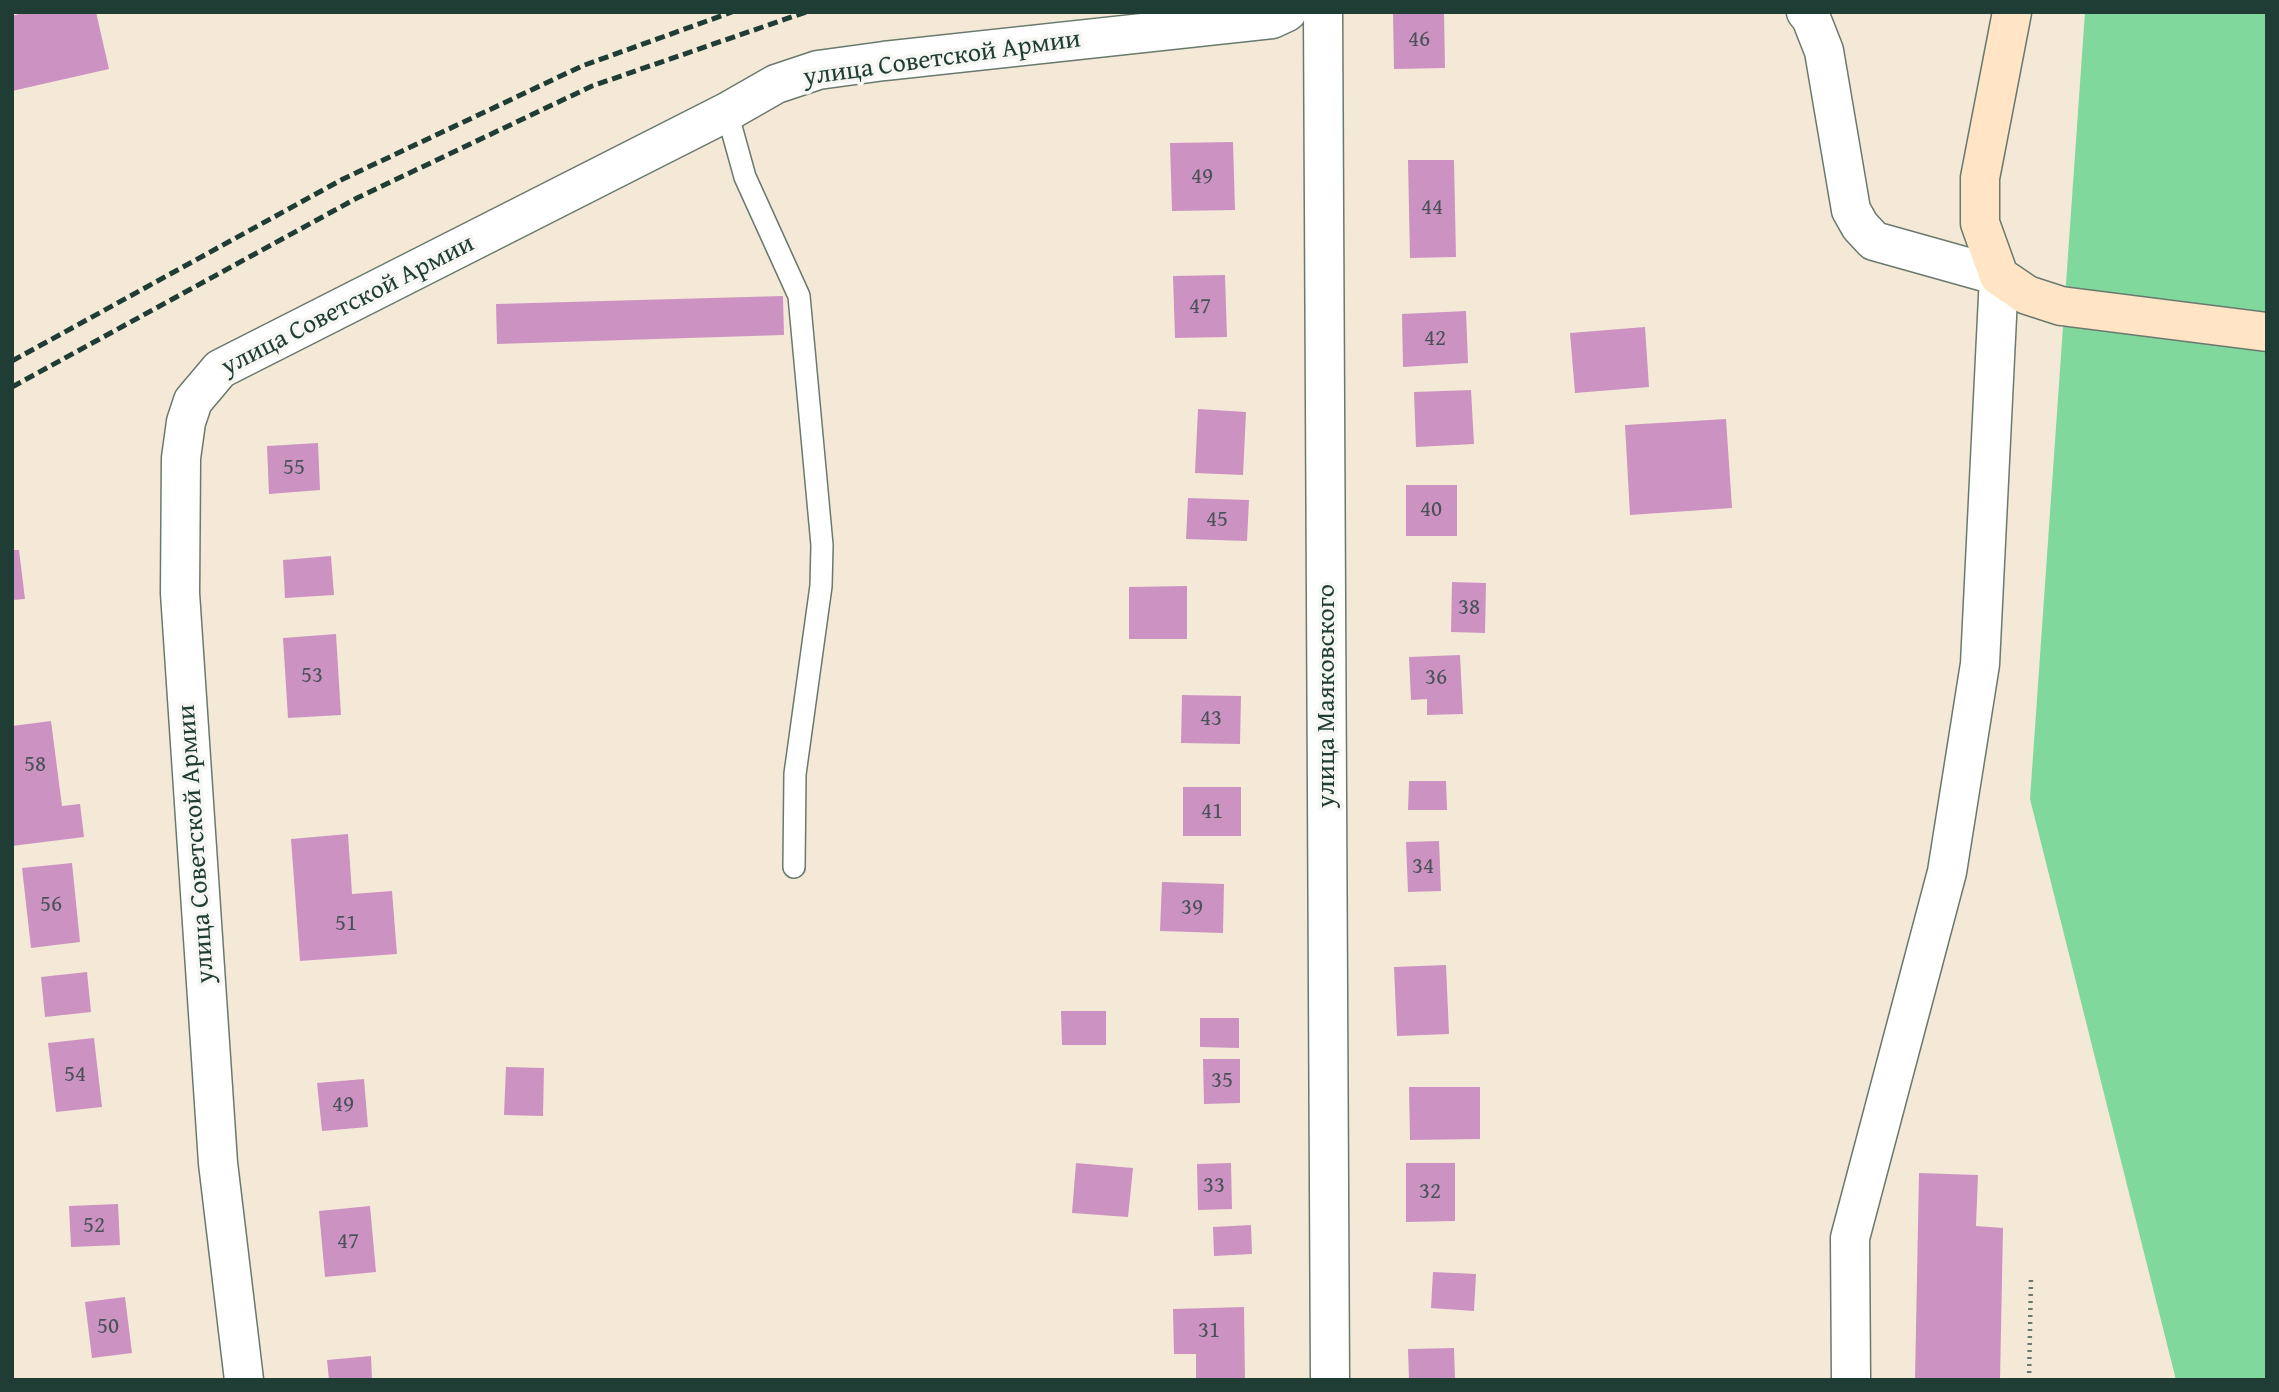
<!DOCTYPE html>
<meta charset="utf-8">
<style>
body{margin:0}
#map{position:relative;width:2279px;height:1392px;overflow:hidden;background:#f4e9d7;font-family:"Gentium Book Plus",serif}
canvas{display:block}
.frame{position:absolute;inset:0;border:14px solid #1f3d34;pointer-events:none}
</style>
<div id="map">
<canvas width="2279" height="1392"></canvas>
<div class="frame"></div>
</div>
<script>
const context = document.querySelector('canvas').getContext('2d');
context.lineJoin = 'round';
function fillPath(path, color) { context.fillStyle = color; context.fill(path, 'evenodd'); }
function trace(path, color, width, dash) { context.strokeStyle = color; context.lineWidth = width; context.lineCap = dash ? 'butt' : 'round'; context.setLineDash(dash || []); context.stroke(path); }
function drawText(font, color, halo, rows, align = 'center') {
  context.font = font + ' "Gentium Book Plus",serif'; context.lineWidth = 7; context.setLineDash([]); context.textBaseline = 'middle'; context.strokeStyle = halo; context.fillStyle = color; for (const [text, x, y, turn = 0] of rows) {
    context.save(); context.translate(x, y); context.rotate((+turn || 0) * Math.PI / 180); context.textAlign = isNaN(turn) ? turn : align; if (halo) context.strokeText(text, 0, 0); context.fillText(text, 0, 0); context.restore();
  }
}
const green = new Path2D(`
 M2085 12H2267V1380H2176L2030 799Z`);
const building = new Path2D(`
 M26 12H96L109 69 12 91V16Z
 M1393 12H1444L1445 68 1394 69Z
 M1233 142 1235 210 1172 211 1170 143Z
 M1408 160H1454L1456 257 1410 258Z
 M1225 275 1227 337 1175 338 1173 276Z
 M783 296 784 335 497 344 496 304Z
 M1466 311 1468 363 1403 367 1402 314Z
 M1645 327 1649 387 1575 393 1570 333Z
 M1471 390 1474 444 1416 447 1414 392Z
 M1198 409 1246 412 1243 475 1195 473Z
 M1726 419 1732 508 1630 515 1625 425Z
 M318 443 320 490 269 494 267 446Z
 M1406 485H1457V536H1406Z
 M1188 498 1249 500 1247 541 1186 539Z
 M12 550H19L25 599 12 600Z
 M331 556 334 595 285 598 283 560Z
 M1452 582 1486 583 1485 633 1451 632Z
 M1187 586V639H1129V587Z
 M336 634 341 715 288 718 283 638Z
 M1460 655 1463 714 1427 715V699L1411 700 1409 657Z
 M1182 695 1241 696 1240 744 1181 743Z
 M51 721 62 806 80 804 84 837 12 846V726Z
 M1409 781H1446L1447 810H1408Z
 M1183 787H1241V836H1183Z
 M348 834 352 894 392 891 397 954 300 961 291 839Z
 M1439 841 1441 891 1408 892 1406 842Z
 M72 863 80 942 31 948 22 868Z
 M1162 882 1224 884 1223 933 1160 931Z
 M1446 965 1449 1034 1397 1036 1394 967Z
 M87 972 91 1012 45 1017 41 977Z
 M1061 1011H1106V1045H1062Z
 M1200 1018H1239V1048L1200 1047Z
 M94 1038 102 1107 56 1112 48 1043Z
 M1203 1059H1240V1103L1204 1104Z
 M506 1067 544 1068 543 1116 504 1115Z
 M364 1079 368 1127 322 1131 317 1083Z
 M1409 1087H1480V1139L1410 1140Z
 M1076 1163 1133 1168 1128 1217 1072 1213Z
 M1231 1163 1232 1209 1198 1210 1197 1164Z
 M1406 1163H1455V1221L1406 1222Z
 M1919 1173 1978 1175 1976 1226 2003 1228 2000 1380H1915Z
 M118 1204 120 1245 71 1247 69 1206Z
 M370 1206 376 1272 325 1277 319 1211Z
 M1251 1225 1252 1254 1214 1256 1213 1227Z
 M1433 1272 1476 1274 1474 1311 1431 1308Z
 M125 1297 132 1353 92 1358 85 1302Z
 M1244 1307 1245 1380H1196V1354H1174L1173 1309Z
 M1454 1348 1455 1380H1409L1408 1349Z
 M371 1356 372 1380H329L327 1360Z`);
const path = new Path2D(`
 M2029 1380 2031 1279`);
const service = new Path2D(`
 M727 112 745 177 799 296 822 545 821 586 795 774 794 867`);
const minor = new Path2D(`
 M1323 12 1330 1380
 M1806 12 1811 18 1824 51 1851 210 1860 226 1874 241 1999 276 1980 664 1947 872 1850 1238 1851 1380
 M244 1380 218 1163 180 593 181 458 186 422 193 401 220 369 727 112 776 84 818 70 884 61 1272 19 1287 12`);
const secondary = new Path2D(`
 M2012 12 1980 178V223L1999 276 2027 295 2061 306 2267 332`);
const rail = new Path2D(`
 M12 361 343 179 582 66 732 12
 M12 387 357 198 592 86 806 12`);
const numberNames = [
 ["46",1419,40],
 ["49",1202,177],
 ["44",1432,208],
 ["47",1200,307],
 ["42",1435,339],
 ["55",294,468],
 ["40",1431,510],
 ["45",1217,520],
 ["38",1469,608],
 ["53",312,676],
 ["36",1436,678],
 ["43",1211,719],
 ["58",35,765],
 ["41",1212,812],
 ["34",1423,867],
 ["56",51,905],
 ["39",1192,908],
 ["51",346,924],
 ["54",75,1075],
 ["35",1222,1081],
 ["49",343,1105],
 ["33",1214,1186],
 ["32",1430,1192],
 ["52",94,1226],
 ["47",348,1242],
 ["50",108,1327],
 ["31",1209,1331]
];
const streetNames = [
 ["улица Советской Армии",942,59,-8],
 ["улица Советской Армии",348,306,-27],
 ["улица Маяковского",1327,696,-90],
 ["улица Советской Армии",197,844,-94]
];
fillPath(green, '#81d89c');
fillPath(building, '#cc93c2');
trace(service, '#6a796d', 24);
trace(minor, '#6a796d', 41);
trace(secondary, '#6a796d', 41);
trace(path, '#6a796d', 4.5, [2, 5]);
trace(service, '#fff', 21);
trace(minor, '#fff', 38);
trace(secondary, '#ffe4c6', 38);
trace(rail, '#1f3d34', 5, [10, 5]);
drawText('23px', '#4a5258', null, numberNames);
drawText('26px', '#1f3d34', '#f6f6f2', streetNames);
</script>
